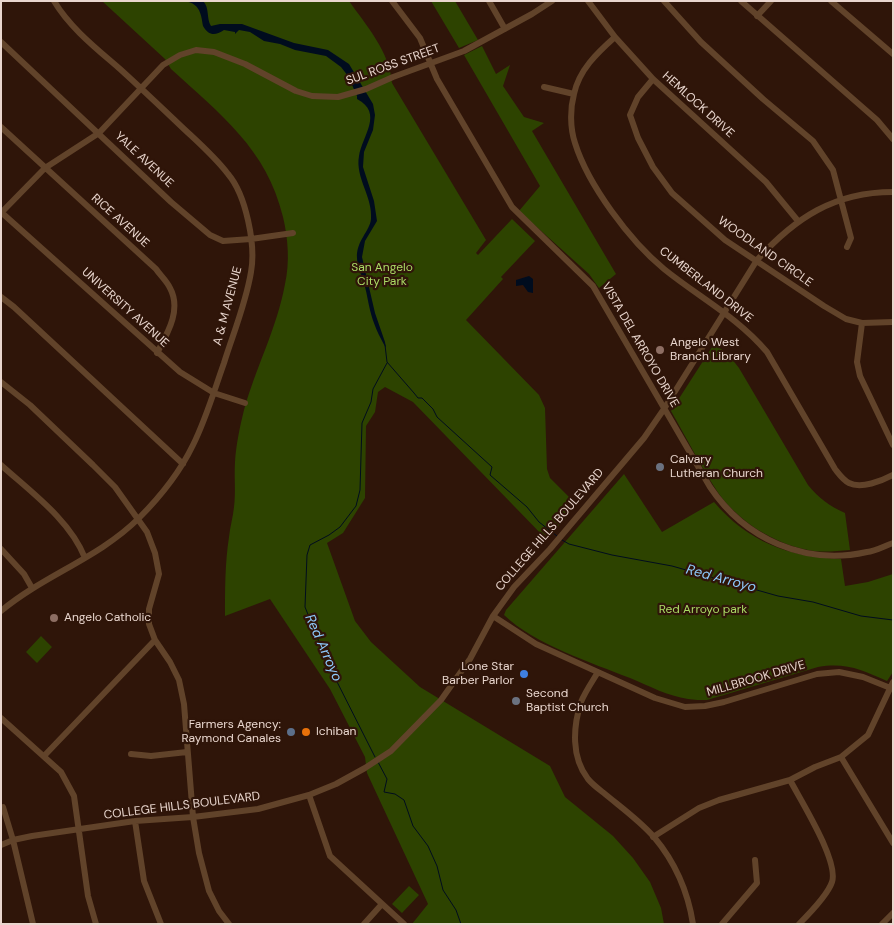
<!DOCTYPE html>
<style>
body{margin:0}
#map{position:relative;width:894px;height:925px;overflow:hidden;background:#2f1509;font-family:"DM Sans",sans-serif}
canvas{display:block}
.frame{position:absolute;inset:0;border:2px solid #e9d6ce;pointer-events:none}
</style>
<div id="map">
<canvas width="894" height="925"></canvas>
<div class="frame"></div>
</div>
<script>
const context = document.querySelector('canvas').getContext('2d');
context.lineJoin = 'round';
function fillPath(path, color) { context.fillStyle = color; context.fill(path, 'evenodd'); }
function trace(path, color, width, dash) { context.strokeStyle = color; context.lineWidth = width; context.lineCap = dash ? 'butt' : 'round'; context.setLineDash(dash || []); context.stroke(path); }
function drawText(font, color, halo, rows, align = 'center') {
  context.font = font + ' "DM Sans",sans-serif'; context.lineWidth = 4.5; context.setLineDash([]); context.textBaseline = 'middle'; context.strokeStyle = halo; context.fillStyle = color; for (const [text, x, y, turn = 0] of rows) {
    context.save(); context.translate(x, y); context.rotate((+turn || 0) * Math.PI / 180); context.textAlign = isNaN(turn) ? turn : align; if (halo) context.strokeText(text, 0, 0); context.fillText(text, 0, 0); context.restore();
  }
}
const green = new Path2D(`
 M102 1H349C366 25 390 52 392 83L486 240 476 253 478 255 512 219 535 241 501 277 503 279 466 320 539 395 545 408 547 469 550 478 570 498 569 515 546 539 413 402 385 387 378 392 375 412 366 426 365 498 343 533 327 543 355 621 371 642 420 687 550 766 565 797 613 836 633 858 650 882 661 908 664 924H412L428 904 380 801 367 773 365 757 330 689 270 599 225 616C225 589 225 563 229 537 230 527 233 517 234 507 236 492 234 477 235 462 236 445 240 426 244 410 256 367 277 328 285 284 290 262 288 238 283 217 267 149 220 114 171 69L165 59Z
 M431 1H455L478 40 459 48Z
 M482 46 496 74 510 65 503 86 524 117 544 123 532 131 616 274 599 288 589 274 519 211 540 186 464 55Z
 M714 344 728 354 739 368 808 485C819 498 829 506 845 513L850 550C836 551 822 553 808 550 773 543 740 522 719 494 702 469 686 437 671 411Z
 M624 474 662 532 714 502C748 542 789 557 841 559L845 586 868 582 893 574V672L887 681C862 670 846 662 818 667L707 700C701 700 694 700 688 699 668 696 649 686 630 678 592 663 534 644 504 615L506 610Z
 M41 636 52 647 37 663 26 652Z
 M409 886 419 895 402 913 392 904Z`);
const water = new Path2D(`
 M170 1H203C210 8 206 18 211 26L220 24H242L294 43 328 50 349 64 373 104 375 115 373 130 364 152 363 167 374 201 377 221 365 241 362 257 375 313 385 342 386 348C379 336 373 323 370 310 368 302 367 294 365 287 363 277 357 268 357 258 356 241 370 231 371 219 373 197 355 178 359 156 362 136 384 113 357 99V96L348 76 341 67 326 56 295 50 280 44 264 41 250 32 239 30 235 34V32L224 30C215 36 209 36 203 26 201 12 199 2 182 1 178 1 174 2 170 1Z
 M529 276 533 279V293L528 292 523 285 516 286V280Z`);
const stream = new Path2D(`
 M385 345 387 362 414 393 418 398H422L433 409 437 417 492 467 490 475 527 507 539 522 557 536
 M562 540 569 544 612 555 672 566 778 596 813 602 861 616 893 620
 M375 757 327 662 305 607 307 555 310 545 329 535 340 527 356 506 360 490 362 423 371 402 373 389 387 363
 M378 762 387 779 384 792 395 794 404 800 413 826 428 846 437 866 443 890 456 910 461 924`);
const minor = new Path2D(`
 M392 1 420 38 437 79 512 207 593 286 710 487C745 539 805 566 867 552 876 551 884 546 893 543
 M489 1 505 29
 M588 1 615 37 653 79 766 182 798 221
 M664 1 701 42 763 99 813 141 833 170 851 238 847 247
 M741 1 877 120 893 139
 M831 1 893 54
 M757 16 771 1
 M615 37C597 53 579 70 574 94 570 109 570 128 575 143 588 185 630 241 664 269 700 298 736 316 767 352L835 469C839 474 843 480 849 483 861 489 882 481 893 475
 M1 42 171 202 210 235 223 241 251 239 293 233
 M653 79 638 97 630 115 638 138 653 167 672 193 725 240 824 306 846 319 862 323 893 322
 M544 87 574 94
 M1 127 156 269C160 275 167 281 170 288 182 310 167 334 157 353
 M1 212 180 372 214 393 245 403
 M1 213 45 168 99 133 163 65 180 55 196 50 214 52 245 64 296 91 312 96 338 97 366 89 393 77 464 51 532 14 552 1
 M1 297 14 307 183 464
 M862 323 857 362 860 376 893 445
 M1 382 30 405 93 465 115 487 147 532 155 553 159 574 149 609V624L155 640 170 662 179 680 184 704 193 817 199 853 209 891 219 911 229 924
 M1 465C31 492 70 520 85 558
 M1 549 24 574 32 588
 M1 611C44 575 99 558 139 518 160 497 180 472 193 445 206 419 214 391 224 363 233 334 246 303 251 272 256 245 246 195 228 174 215 157 199 143 184 129 163 109 142 89 120 69 97 49 70 28 54 1
 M493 616 536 644 655 698 685 707 705 706 724 702 817 674 839 672 863 677 893 689
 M598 672C592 682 585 692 581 702 573 727 571 757 588 779 593 785 600 790 605 794 622 808 640 821 654 837 675 862 688 892 693 924
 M1 718 61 772 74 796 88 896 96 924
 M131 754 151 756 187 752
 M44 756 155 640
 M841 757 893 843
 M790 780C801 801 839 861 832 882 828 894 809 914 799 924
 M309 795 330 856 404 924
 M3 807 13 840 33 924
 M135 821 144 881 161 924
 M653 837 699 808 719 800 790 780 815 767 841 757 868 735 893 682
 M1 845 13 840 32 836 135 821 193 817 258 809 309 795 336 784 365 768 391 751 441 700 470 659 493 616 514 587 550 549 644 438 664 409 757 260C795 218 834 192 893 192
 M364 924 382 904
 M722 924 757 883 755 860
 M882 924 893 913`);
const markers = [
 [660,350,5,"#8d6e63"],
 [660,467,5,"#6b7280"],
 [54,618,5,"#8d6e63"],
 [524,674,5,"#3f7fe0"],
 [516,701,5,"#6b7280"],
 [291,732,5,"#5c6f8a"],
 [306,732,5,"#e8710a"]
];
const streetNames = [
 ["SUL ROSS STREET",393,65,-20],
 ["HEMLOCK DRIVE",698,105,42],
 ["YALE AVENUE",144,160,43],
 ["RICE AVENUE",120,221,42],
 ["WOODLAND CIRCLE",765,252,35],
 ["CUMBERLAND DRIVE",706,285,38],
 ["A & M AVENUE",228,306,-75],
 ["UNIVERSITY AVENUE",125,308,42],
 ["VISTA DEL ARROYO DRIVE",640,345,60],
 ["COLLEGE HILLS BOULEVARD",550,530,-49],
 ["MILLBROOK DRIVE",756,679,-16],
 ["COLLEGE HILLS BOULEVARD",182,806,-7]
];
const parkNames = [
 ["San Angelo",382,268],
 ["City Park",382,282],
 ["Red Arroyo park",703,610]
];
const poiNames = [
 ["Angelo West",670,343],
 ["Branch Library",670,357],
 ["Calvary",670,460],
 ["Lutheran Church",670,474],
 ["Angelo Catholic",64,618],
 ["Lone Star",514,667,"right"],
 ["Barber Parlor",514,681,"right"],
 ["Second",526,694],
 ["Baptist Church",526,708],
 ["Farmers Agency:",281,725,"right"],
 ["Raymond Canales",281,739,"right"],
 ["Ichiban",316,732]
];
const waterNames = [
 ["Red Arroyo",721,579,15],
 ["Red Arroyo",323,648,66]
];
fillPath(green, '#2d4300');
fillPath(water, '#000c1e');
trace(stream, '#000c1e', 1);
trace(minor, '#61432a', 6);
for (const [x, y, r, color] of markers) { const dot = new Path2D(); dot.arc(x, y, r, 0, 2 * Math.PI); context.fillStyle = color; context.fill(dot); trace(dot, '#2f1509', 2); }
drawText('12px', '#e9d6ce', '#2f1509', streetNames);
drawText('12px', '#abdb66', '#2f1509', parkNames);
drawText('12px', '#e9d6ce', '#2f1509', poiNames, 'left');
drawText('italic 14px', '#8ec9fa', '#2f1509', waterNames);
</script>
